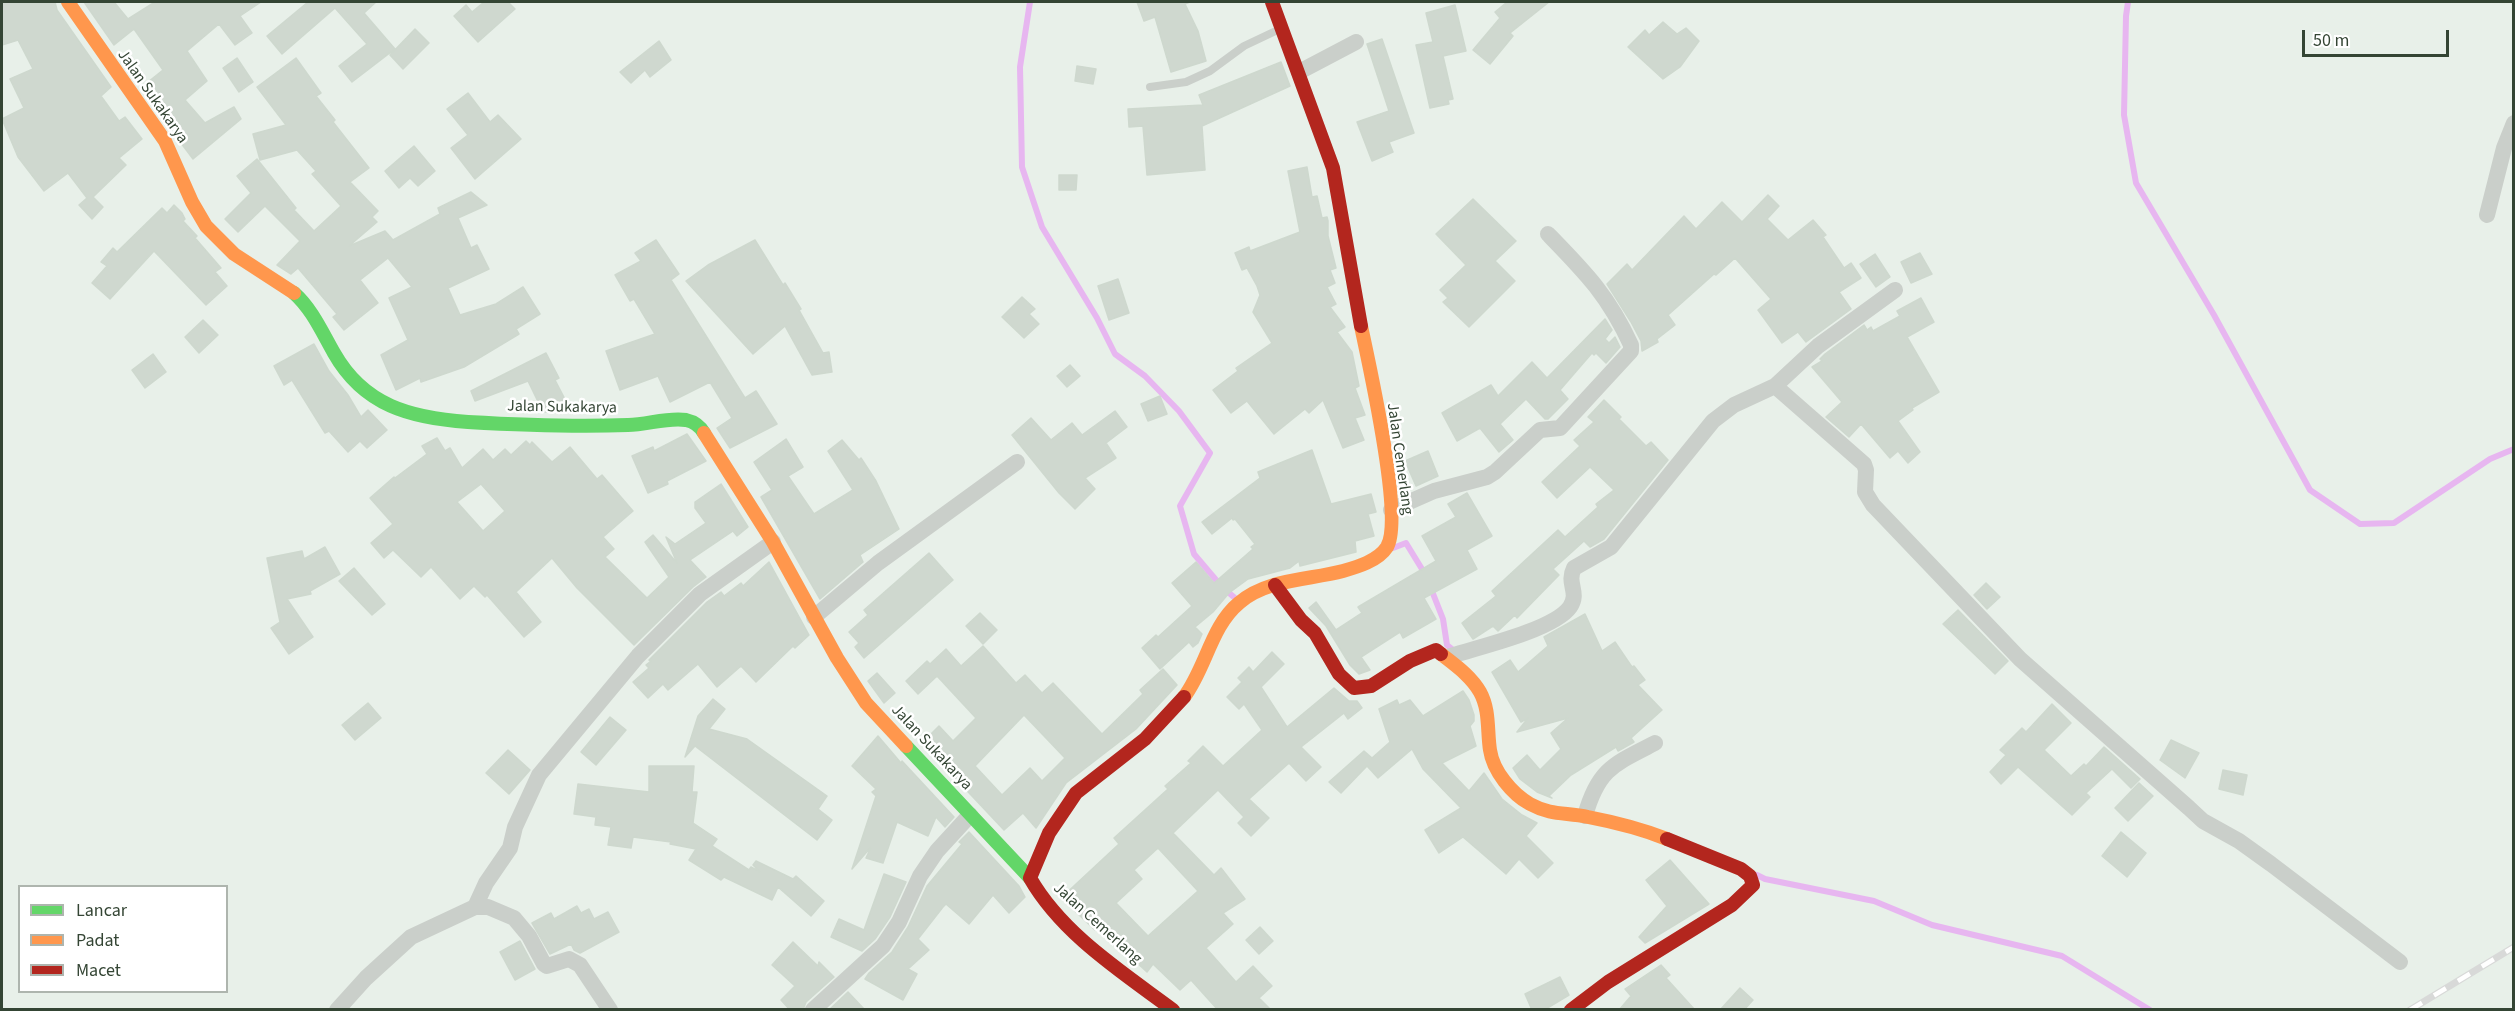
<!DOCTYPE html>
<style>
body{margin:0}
#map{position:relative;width:2515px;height:1011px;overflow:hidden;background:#e8f0e9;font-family:"Source Sans 3",sans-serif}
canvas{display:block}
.frame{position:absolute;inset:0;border:3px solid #344534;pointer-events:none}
.legend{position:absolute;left:18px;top:885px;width:210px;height:108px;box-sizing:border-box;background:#fff;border:2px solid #aeb5ae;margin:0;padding:8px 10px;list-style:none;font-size:18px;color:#344534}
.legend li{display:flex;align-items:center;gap:12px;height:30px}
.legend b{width:30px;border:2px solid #aeb5ae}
.scale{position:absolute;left:2302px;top:30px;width:147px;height:27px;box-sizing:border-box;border:3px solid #344534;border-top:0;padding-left:8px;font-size:18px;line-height:21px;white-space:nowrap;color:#344534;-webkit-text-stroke:4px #fff;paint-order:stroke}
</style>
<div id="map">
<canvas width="2515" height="1011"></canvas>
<div class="frame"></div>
<ul class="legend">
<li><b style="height:8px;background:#63d668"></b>Lancar</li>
<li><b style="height:8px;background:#ff974d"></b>Padat</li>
<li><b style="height:8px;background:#b3261e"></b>Macet</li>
</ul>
<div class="scale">50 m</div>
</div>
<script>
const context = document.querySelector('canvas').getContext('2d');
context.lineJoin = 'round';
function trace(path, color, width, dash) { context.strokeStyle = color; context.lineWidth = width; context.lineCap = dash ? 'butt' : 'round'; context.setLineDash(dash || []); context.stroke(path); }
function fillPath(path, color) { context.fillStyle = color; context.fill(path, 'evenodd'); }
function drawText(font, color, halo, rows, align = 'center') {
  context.font = font + ' "Source Sans 3",sans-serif'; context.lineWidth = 5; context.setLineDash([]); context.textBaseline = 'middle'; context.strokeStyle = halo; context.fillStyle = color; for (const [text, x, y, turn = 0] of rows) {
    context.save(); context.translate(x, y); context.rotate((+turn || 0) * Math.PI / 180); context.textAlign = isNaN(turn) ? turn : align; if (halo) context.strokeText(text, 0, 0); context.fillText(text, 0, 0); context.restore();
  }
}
const stream = new Path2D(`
 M1030 2 1020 67 1022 167 1042 227 1097 318 1115 354 1145 376 1179 411 1210 453 1180 506 1194 554 1222 587 1235 598
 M2128 2 2126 16 2124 115 2136 183 2214 315 2310 490 2360 524 2394 523 2490 459 2514 449
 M1393 548 1406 543 1425 574
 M1430 586 1443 619 1447 645 1452 649
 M1757 875 1765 879 1874 901 1932 925 2062 956 2150 1010`);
const building = new Path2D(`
 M2 2H55L57 10 111 87 101 96 119 121 125 117 142 139 119 158 126 165 93 197 103 207 92 219 79 205 87 198 68 173 44 191 18 157 2 119 24 108 10 79 33 69 18 40 2 45Z
 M84 2H114L128 19 155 2H261L240 16 252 33 235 45 219 24 187 51 207 81 185 100 205 123 234 107 241 119 193 159 181 143 187 138 143 86 163 70 134 29 114 45Z
 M308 2H376L364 13 395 49 352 82 339 66 367 44 335 8 282 54 267 36Z
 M484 2H508L515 9 478 42 454 16 466 5 472 12Z
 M1137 2H1190L1185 4 1198 31 1206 61 1171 72 1155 17 1144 21Z
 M1507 2H1549L1510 33 1513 36 1490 64 1473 50 1500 18 1495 12Z
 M1455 5 1466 51 1443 56 1453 99 1448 100 1449 104 1430 108 1416 45 1433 42 1426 13Z
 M1663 22 1677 34 1686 28 1699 41 1680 67 1663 79 1628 47 1645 30 1649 35Z
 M415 29 429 43 403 69 390 55Z
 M1382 39 1414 133 1389 142 1393 152 1372 161 1357 122 1389 111 1367 44Z
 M659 41 671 60 650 77 645 70 631 83 620 72Z
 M237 58 253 82 239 92 223 68Z
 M296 58 321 93 316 96 335 120 333 122 369 168 350 182 378 211 372 217 377 222 349 246 385 231 393 240 440 214 438 208 471 192 487 205 458 218 471 248 477 245 489 269 448 288 460 315 496 304 523 287 540 314 516 329 519 334 464 367 421 382 420 378 396 390 381 355 408 340 389 298 412 287 388 258 360 280 378 303 344 330 333 317 337 314 298 268 291 274 277 265 300 241 265 206 238 232 225 219 251 193 237 176 257 159 296 208 294 210 314 231 341 206 312 174 316 171 297 150 260 160 253 134 286 125 257 87Z
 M1281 62 1290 86 1202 126 1205 170 1147 175 1143 126 1129 127 1128 109 1203 105 1199 95Z
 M1077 66 1096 69 1093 84 1075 81Z
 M468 93 490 122 498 115 521 139 475 179 451 148 468 135 447 109Z
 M414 146 435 171 418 186 410 178 399 188 385 171Z
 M1307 167 1312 197 1317 196 1322 218 1327 217 1328 221V236L1336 268 1330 270 1335 283 1327 287 1336 304 1330 307 1345 327 1337 332 1352 352 1359 386 1355 388 1365 415 1355 418 1364 440 1343 448 1323 400 1309 413 1305 409 1274 434 1247 401 1231 413 1213 390 1238 371 1236 368 1272 343 1253 312 1260 295 1257 286 1247 268 1242 270 1235 253 1249 247 1250 251 1300 232 1288 171Z
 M1059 175H1077L1076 190H1059Z
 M1768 195 1779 206 1767 219 1788 240 1813 220 1826 235 1823 237 1844 268 1851 263 1861 278 1839 292 1851 309 1806 342 1798 332 1782 343 1758 310 1771 299 1735 258 1716 275 1714 274 1668 315 1675 325 1657 339 1658 342 1642 351 1641 341 1631 322 1607 284 1627 264 1632 270 1684 216 1696 229 1722 202 1742 222Z
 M1473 199 1516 241 1495 261 1515 281 1469 327 1443 302 1448 298 1440 290 1466 265 1436 234Z
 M174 205 182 213 185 219 183 221 197 236 195 238 221 268 215 272 227 286 206 305 154 251 110 299 92 283 107 266 101 262 113 248 117 252 162 208 167 213Z
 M656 240 679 274 671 280 745 398 756 391 777 424 730 448 717 428 732 418 710 382 670 402 658 376 620 390 606 351 655 334 634 299 630 301 615 275 641 261 635 253Z
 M755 240 783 285 785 283 801 309 799 310 823 353 829 352 832 372 812 375 785 326 753 354 686 281 708 265Z
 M1920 253 1932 274 1911 283 1901 262Z
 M1875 254 1890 277 1876 287 1860 264Z
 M1118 279 1129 313 1109 320 1098 286Z
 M1022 297 1035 309 1029 314 1039 324 1024 338 1002 317Z
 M1921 298 1934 322 1907 337 1939 392 1912 408 1913 410 1898 421 1920 452 1908 463 1898 451 1890 458 1861 424 1849 437 1826 417 1842 402 1812 367 1822 361 1820 359 1825 354 1864 325 1867 330 1871 327 1873 331 1900 316 1897 311Z
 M1605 319 1612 330 1605 339 1609 343 1615 337 1620 347 1606 363 1596 353 1594 355 1592 353 1560 390 1568 399 1548 419H1545L1526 399 1500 424 1513 440 1499 452 1480 428 1457 441 1442 413 1491 385 1498 396 1532 362 1547 378Z
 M203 320 218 335 199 353 185 337Z
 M314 344 329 371 348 395 361 417 368 410 387 430 367 448 360 441 348 452 329 431 325 433 292 380 284 385 274 366Z
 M546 353 559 378 555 380 568 405 555 412H543L528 381 475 401 471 391Z
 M153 354 166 372 145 388 132 370Z
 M1070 365 1080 376 1067 387 1057 376Z
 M1160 396 1167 414 1148 421 1141 404Z
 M1604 400 1621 417 1619 419 1646 446 1651 442 1668 460 1604 539 1590 547 1584 541 1553 569 1559 575 1517 618 1515 615 1498 631 1493 626 1473 639 1462 623 1496 596 1492 591 1558 530 1565 537 1598 507 1596 504 1614 490 1590 467 1557 498 1542 482 1580 446 1574 440 1594 422 1588 417Z
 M1115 411 1127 427 1106 443 1116 458 1085 478 1095 489 1075 509 1059 493 1012 435 1031 418 1051 440 1072 423 1082 435Z
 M687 434 706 461 667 481 668 484 648 493 632 456 653 447 654 451Z
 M437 438 445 451 450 448 462 468 483 449 493 460 505 449 511 455 526 441 530 445 532 442 552 462 570 447 597 479 602 475 633 511 603 537 614 549 605 557 647 598 669 577 645 542 653 535 677 563 666 537 675 544 706 523 695 508V502L721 484 748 527 737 536 733 531 690 560 706 577 693 587 634 645 577 588 552 558 516 592 541 622 524 637 487 595 485 597 474 586 460 599 431 567 421 577 393 550 384 558 371 543 393 524 370 498 394 477 395 478 427 454 422 446ZM481 484 505 511 483 531 457 502Z
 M786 439 803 467 788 476 814 514 853 490 828 451 842 440 859 460 861 458 876 481 899 529 860 555 863 562 820 599 761 497 772 490 754 462Z
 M1312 450 1331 504 1371 494 1376 512 1368 514 1374 536 1355 541 1356 552 1300 566 1299 561 1290 568 1248 579 1229 593 1213 612 1195 627 1202 634 1198 643 1193 647 1189 642 1160 669 1142 648 1156 635 1158 637 1192 606 1172 583 1196 562 1214 583 1253 549 1251 547 1255 544 1235 519 1233 520 1232 518 1212 534 1202 522 1260 478 1258 472Z
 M1428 451 1438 476 1416 486 1405 461Z
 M1467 493 1492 536 1467 550 1477 569 1424 598 1436 619 1403 638 1400 632 1361 657 1370 670 1359 674 1350 665 1326 626 1309 608 1316 602 1336 630 1362 613 1358 607 1436 561 1422 536 1456 517 1448 504Z
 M325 547 340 574 310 591 311 594 287 599 313 637 289 654 271 628 280 622 267 558 302 551 304 559Z
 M929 553 953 580 864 658 855 647 859 643 849 632 868 615 864 610Z
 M769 562 809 635 795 648 793 646 756 682 741 666 717 687 698 664 668 690 663 684 648 698 633 682 649 668 646 665 651 661 649 660 707 602 721 592 724 596 741 583 743 586Z
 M354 568 385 604 372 615 339 581Z
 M1986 583 2000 597 1987 609 1974 595Z
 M1958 610 2008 661 1995 674 1943 624Z
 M980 613 997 630 983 644 966 626Z
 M1585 614 1602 651 1615 642 1632 667 1634 666 1645 680 1638 685 1662 710 1631 738 1634 742 1618 751 1616 747 1571 775 1549 796 1552 798 1537 792 1520 779 1513 768 1527 755 1540 770 1561 749 1551 733 1568 718 1517 732 1528 718 1521 722 1492 672 1510 660 1518 672 1548 646 1544 637Z
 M983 646 1016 683 1025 675 1042 693 1053 683 1102 734 1143 694 1140 690 1163 669 1177 685 1136 729 1066 783 1036 828 1023 813 1004 830 922 743 939 726 953 741 976 718 937 676 918 694 906 681 927 661 930 664 946 649 961 666ZM1024 715 1065 758 1042 781 1030 768 1002 795 975 766Z
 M1272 652 1284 664 1261 687 1287 727 1334 688 1349 701H1357L1362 708 1348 719 1344 713 1301 747 1321 767 1306 781 1289 763 1249 799 1269 818 1251 836 1238 823 1244 817 1218 790 1173 833 1214 875 1221 868 1245 899 1223 913 1233 924 1206 948 1236 982 1253 966 1272 986 1259 998 1271 1010H1218L1191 980 1180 990 1153 964 1147 972 1125 952 1123 954 1097 928 1095 930 1061 898 1119 844 1114 838 1168 789 1165 786 1191 763 1188 761 1203 746 1223 766 1262 730 1244 704 1239 709 1227 697 1242 682 1238 678 1249 667 1253 672ZM1158 848 1198 891 1148 936 1116 903 1142 879 1134 870Z
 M877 673 895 693 884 703 868 681Z
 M1463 691 1469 700 1474 715V721L1470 726 1476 746 1442 763 1469 791 1484 773 1502 799 1522 815 1537 823 1526 836 1553 863 1538 878 1519 859 1506 874 1463 837 1439 853 1425 830 1461 808 1423 769 1412 749 1378 778 1367 766 1341 793 1329 782 1364 751 1372 758 1390 742 1379 709 1397 700 1399 705 1410 700 1423 716Z
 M713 699 725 709 709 729 747 739 827 796 818 809 832 820 817 840 695 746 685 757 698 716Z
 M368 703 381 718 355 740 342 725Z
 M2052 704 2071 723 2044 750 2071 776 2084 764 2086 766 2104 747 2140 779 2131 788 2112 769 2086 793 2090 797 2072 815 2018 767 2001 784 1990 772 2006 755 2000 750 2022 728 2026 732Z
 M610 717 626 730 596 765 581 752Z
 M878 736 901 763 902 761 954 817 945 827 936 817 928 836 897 822 883 863 866 858 871 847 852 869 876 796 872 792 876 789 852 766Z
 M2171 740 2199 753 2185 778 2160 760Z
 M508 750 530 770 509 794 486 773Z
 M649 766H694L692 792H697L693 823 717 839 712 846 749 870 751 867 760 872 753 865 756 861 793 879 796 876 824 901 811 916 778 887 772 900 724 877 721 880 689 860 696 849 670 844 671 842 633 837 631 848 608 845 611 827 595 825 596 817 574 814 578 784 649 792Z
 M2223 770 2247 775 2243 795 2219 789Z
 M2139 783 2153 796 2128 821 2115 808Z
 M969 832 1019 886 1025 897 1009 913 993 895 969 924 946 904 943 907 918 939 929 950 908 969 917 974 903 1000 865 979 869 973 892 952 908 927 927 886 962 844 959 842Z
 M2121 832 2146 853 2127 877 2102 856Z
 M1670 860 1709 904 1645 943 1639 937 1667 906 1646 880Z
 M884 874 906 882 890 917 875 939 862 951 831 937 839 919 864 930Z
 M577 906 581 913 589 909 594 919 608 912 619 932 580 953 574 950 571 944 550 954 532 923 551 913 554 919Z
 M1260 927 1273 941 1259 954 1246 940Z
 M520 941 535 969 515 980 500 952Z
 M793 942 818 966 819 962 834 977 806 1002 803 1010H790L781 1000 795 986 772 965Z
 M1661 965 1670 975 1666 978 1695 1010H1619L1631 996 1625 989Z
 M1560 977 1569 995 1544 1010H1532L1525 994Z
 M1740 988 1753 1000 1744 1010H1720Z
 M848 992 865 1010H829Z`);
const lane = new Path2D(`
 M1150 87 1186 82 1210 71 1244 46 1282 28`);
const street = new Path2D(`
 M1299 72 1356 42
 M2487 215 2504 148 2514 123
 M1775 386 1864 464 1866 470 1865 492 1873 505 2020 659 2189 808 2203 821 2239 841 2271 864 2400 962
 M1391 510 1434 491 1487 477 1495 472 1540 430 1560 428 1631 351V345C1608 295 1585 272 1548 234
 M814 617 878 563 1017 462
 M1447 657C1476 648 1554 630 1570 607 1580 592 1566 584 1574 568L1611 547 1713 421 1734 405 1775 386 1818 346 1895 290
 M1585 816C1598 769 1614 764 1655 743
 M475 907 486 883 510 848 515 827 539 775 638 656 700 594 773 542
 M337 1010 366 978 411 937 475 907H488L514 918 529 936 544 964 547 966 569 959 580 965 610 1010
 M813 1010 883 946 899 922 920 876 937 851 970 815`);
const fast = new Path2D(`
 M294 293C312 309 322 332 334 353 364 406 411 418 468 422 521 425 575 427 628 425 647 425 667 417 686 420 695 422 700 426 704 433
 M906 746 1030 878`);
const slow = new Path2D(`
 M68 2 165 141 192 202 206 226 234 254 294 293
 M704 433 773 542 837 658 866 703 906 746
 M1441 654C1455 665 1471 676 1480 692 1490 710 1487 731 1490 750 1493 771 1512 794 1530 804 1552 816 1566 812 1588 817 1614 822 1642 829 1667 839
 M1184 697C1206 668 1211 626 1239 603 1266 579 1309 580 1343 571 1357 567 1378 561 1387 547 1404 519 1369 364 1361 326`);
const jam = new Path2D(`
 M1272 2 1333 168 1361 326
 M1275 585 1301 620 1315 633 1339 674 1354 688 1371 686 1410 661 1436 650 1441 654
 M1173 1010C1122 972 1062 934 1030 878L1049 833 1076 793 1145 739 1184 697
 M1571 1010 1608 982 1732 905 1753 885 1750 876 1741 869 1667 839`);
const rail = new Path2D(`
 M2410 1010 2514 947`);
const streetNames = [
 ["Jalan Sukakarya",152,97,55],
 ["Jalan Sukakarya",562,408,1],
 ["Jalan Cemerlang",1399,459,82],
 ["Jalan Sukakarya",931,748,47],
 ["Jalan Cemerlang",1097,924,42]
];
trace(stream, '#e7b6f0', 6);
fillPath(building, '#cfd8cf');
trace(building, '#ced8ce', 1.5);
trace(lane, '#cacfca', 8);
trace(street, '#cacfca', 16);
trace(fast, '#63d668', 14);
trace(slow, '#ff974d', 14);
trace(jam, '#b3261e', 14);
trace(rail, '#d8d9d8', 7);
trace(rail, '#fff', 4.5, [14]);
drawText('16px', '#344534', '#fff', streetNames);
</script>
